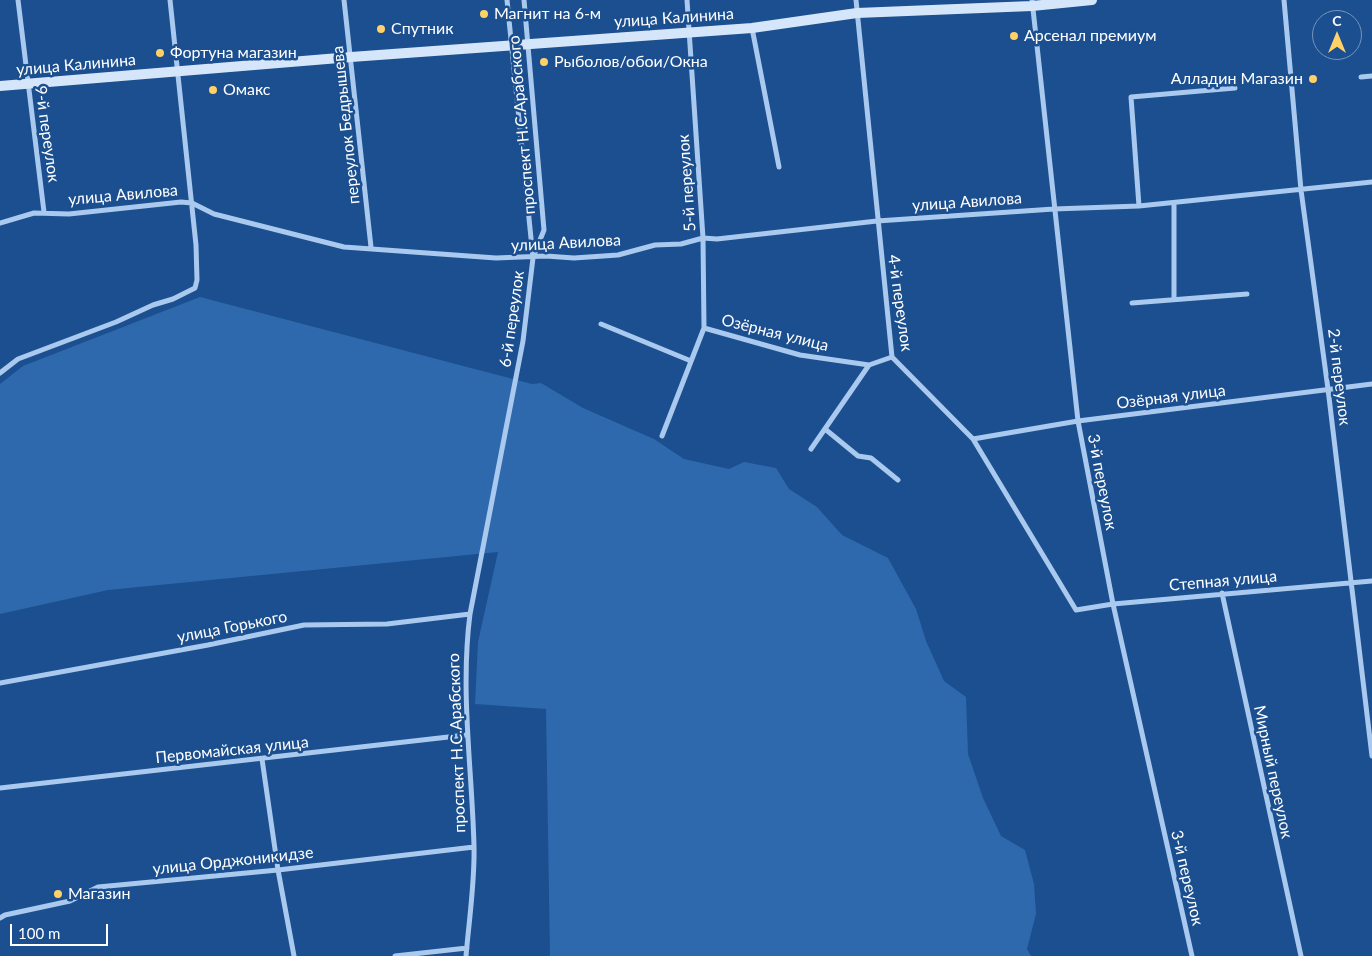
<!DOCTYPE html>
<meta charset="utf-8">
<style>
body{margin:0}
#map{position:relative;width:1372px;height:956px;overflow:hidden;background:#1b4f8f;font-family:Lato,sans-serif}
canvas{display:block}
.north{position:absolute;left:1312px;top:10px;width:50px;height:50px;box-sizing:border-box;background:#1b4f8f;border:1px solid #7695bc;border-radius:50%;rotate:0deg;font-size:14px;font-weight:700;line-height:20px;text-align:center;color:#fff}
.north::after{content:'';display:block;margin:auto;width:18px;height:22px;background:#ffd166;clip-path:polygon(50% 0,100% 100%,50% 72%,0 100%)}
.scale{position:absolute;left:10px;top:924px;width:98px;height:22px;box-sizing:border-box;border:2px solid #fff;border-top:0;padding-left:6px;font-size:15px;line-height:18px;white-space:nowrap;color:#fff;-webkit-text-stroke:4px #1b4f8f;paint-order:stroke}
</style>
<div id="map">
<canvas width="1372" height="956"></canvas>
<div class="north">С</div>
<div class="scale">100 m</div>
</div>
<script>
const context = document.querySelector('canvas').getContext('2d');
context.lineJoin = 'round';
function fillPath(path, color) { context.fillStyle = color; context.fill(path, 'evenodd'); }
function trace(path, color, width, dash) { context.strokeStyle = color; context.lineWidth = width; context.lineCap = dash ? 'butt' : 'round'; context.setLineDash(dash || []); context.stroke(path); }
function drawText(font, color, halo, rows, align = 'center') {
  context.font = font + ' Lato,sans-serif'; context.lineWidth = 5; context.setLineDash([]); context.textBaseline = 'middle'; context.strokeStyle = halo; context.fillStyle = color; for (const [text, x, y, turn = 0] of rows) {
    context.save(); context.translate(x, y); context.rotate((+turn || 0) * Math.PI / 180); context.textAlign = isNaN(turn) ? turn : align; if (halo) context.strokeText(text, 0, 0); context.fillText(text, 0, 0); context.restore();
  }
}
const green = new Path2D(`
 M200 297 532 384 541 383 583 408 654 439 684 459 729 469 744 462 776 468 789 489 817 507 842 535 888 558 916 609 926 641 944 681 966 697 968 754 983 798 1001 836 1025 850 1034 884 1036 914 1027 949 1031 956H550L546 709 475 704 478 642 498 552 108 590 0 614V384L23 366Z`);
const street = new Path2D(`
 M18 0 44 212
 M344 0 371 247
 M524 0 544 230 534 255
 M856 0 892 357 973 439 1076 610 1113 604 1372 581
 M1032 0 1078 421 1113 604 1192 956
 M1284 0 1301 190 1328 389 1372 756
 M752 28 779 167
 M1361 77 1372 76
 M1174 203V299
 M1139 206 1131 97 1235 88
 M0 223 34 213 69 214 181 202 192 203 214 214 344 247 496 258 546 256 574 258 618 255 655 245 681 244 703 238 717 239 877 221 1054 209 1139 206 1372 182
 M1132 303 1247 294
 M601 324 691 361
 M704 328 800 355 869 365
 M0 373 18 359 116 322 153 305 173 299 195 288 197 280 196 245 170 0
 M825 429 858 456 871 458 898 480
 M662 436 704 328 703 238 687 0
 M973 439 1078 421 1372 384
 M811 449 869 365 892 357
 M1222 593 1301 956
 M0 683 208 645 304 625 387 624 470 614
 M262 759 278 870 294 956
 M0 788 466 735
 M0 918 5 915 70 901 98 887 278 870 474 847
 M395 956 467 948
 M466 956C469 920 475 882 474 846 472 768 460 692 470 614L523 341 533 258 507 0`);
const secondary = new Path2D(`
 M0 86 351 57 752 28 857 13 1032 6 1092 0`);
const markers = [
 [484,14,5,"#ffd166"],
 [381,29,5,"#ffd166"],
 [1014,36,5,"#ffd166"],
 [160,53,5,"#ffd166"],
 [544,62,5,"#ffd166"],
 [1313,79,5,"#ffd166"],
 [213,90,5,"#ffd166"],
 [58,894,5,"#ffd166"]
];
const poiNames = [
 ["Магнит на 6-м",494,14],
 ["Спутник",391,29],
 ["Арсенал премиум",1024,36],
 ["Фортуна магазин",170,53],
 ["Рыболов/обои/Окна",554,62],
 ["Алладин Магазин",1303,79,"right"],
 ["Омакс",223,90],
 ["Магазин",68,894]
];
const streetNames = [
 ["улица Калинина",674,18,-4],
 ["улица Калинина",76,65,-5],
 ["переулок Бедрышева",346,125,-96],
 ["проспект Н.С.Арабского",522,125,-95],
 ["9-й переулок",47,134,82],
 ["5-й переулок",687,183,-94],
 ["улица Авилова",123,195,-5],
 ["улица Авилова",967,202,-4],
 ["улица Авилова",566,243,-3],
 ["4-й переулок",900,303,82],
 ["6-й переулок",512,319,-82],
 ["Озёрная улица",775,333,14],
 ["2-й переулок",1339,377,83],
 ["Озёрная улица",1171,397,-7],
 ["3-й переулок",1102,482,79],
 ["Степная улица",1223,581,-5],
 ["улица Горького",232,627,-11],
 ["проспект Н.С.Арабского",457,743,-92],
 ["Первомайская улица",232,750,-6],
 ["Мирный переулок",1273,772,78],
 ["улица Орджоникидзе",233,861,-6],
 ["3-й переулок",1187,878,77]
];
fillPath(green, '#2e69ad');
trace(street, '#a9c9ee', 5);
trace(secondary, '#d6e6fa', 10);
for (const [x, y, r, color] of markers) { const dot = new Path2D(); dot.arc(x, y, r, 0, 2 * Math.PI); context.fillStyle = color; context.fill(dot); trace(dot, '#1b4f8f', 2); }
drawText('16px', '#fff', '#1b4f8f', poiNames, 'left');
drawText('16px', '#fff', '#1b4f8f', streetNames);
</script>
